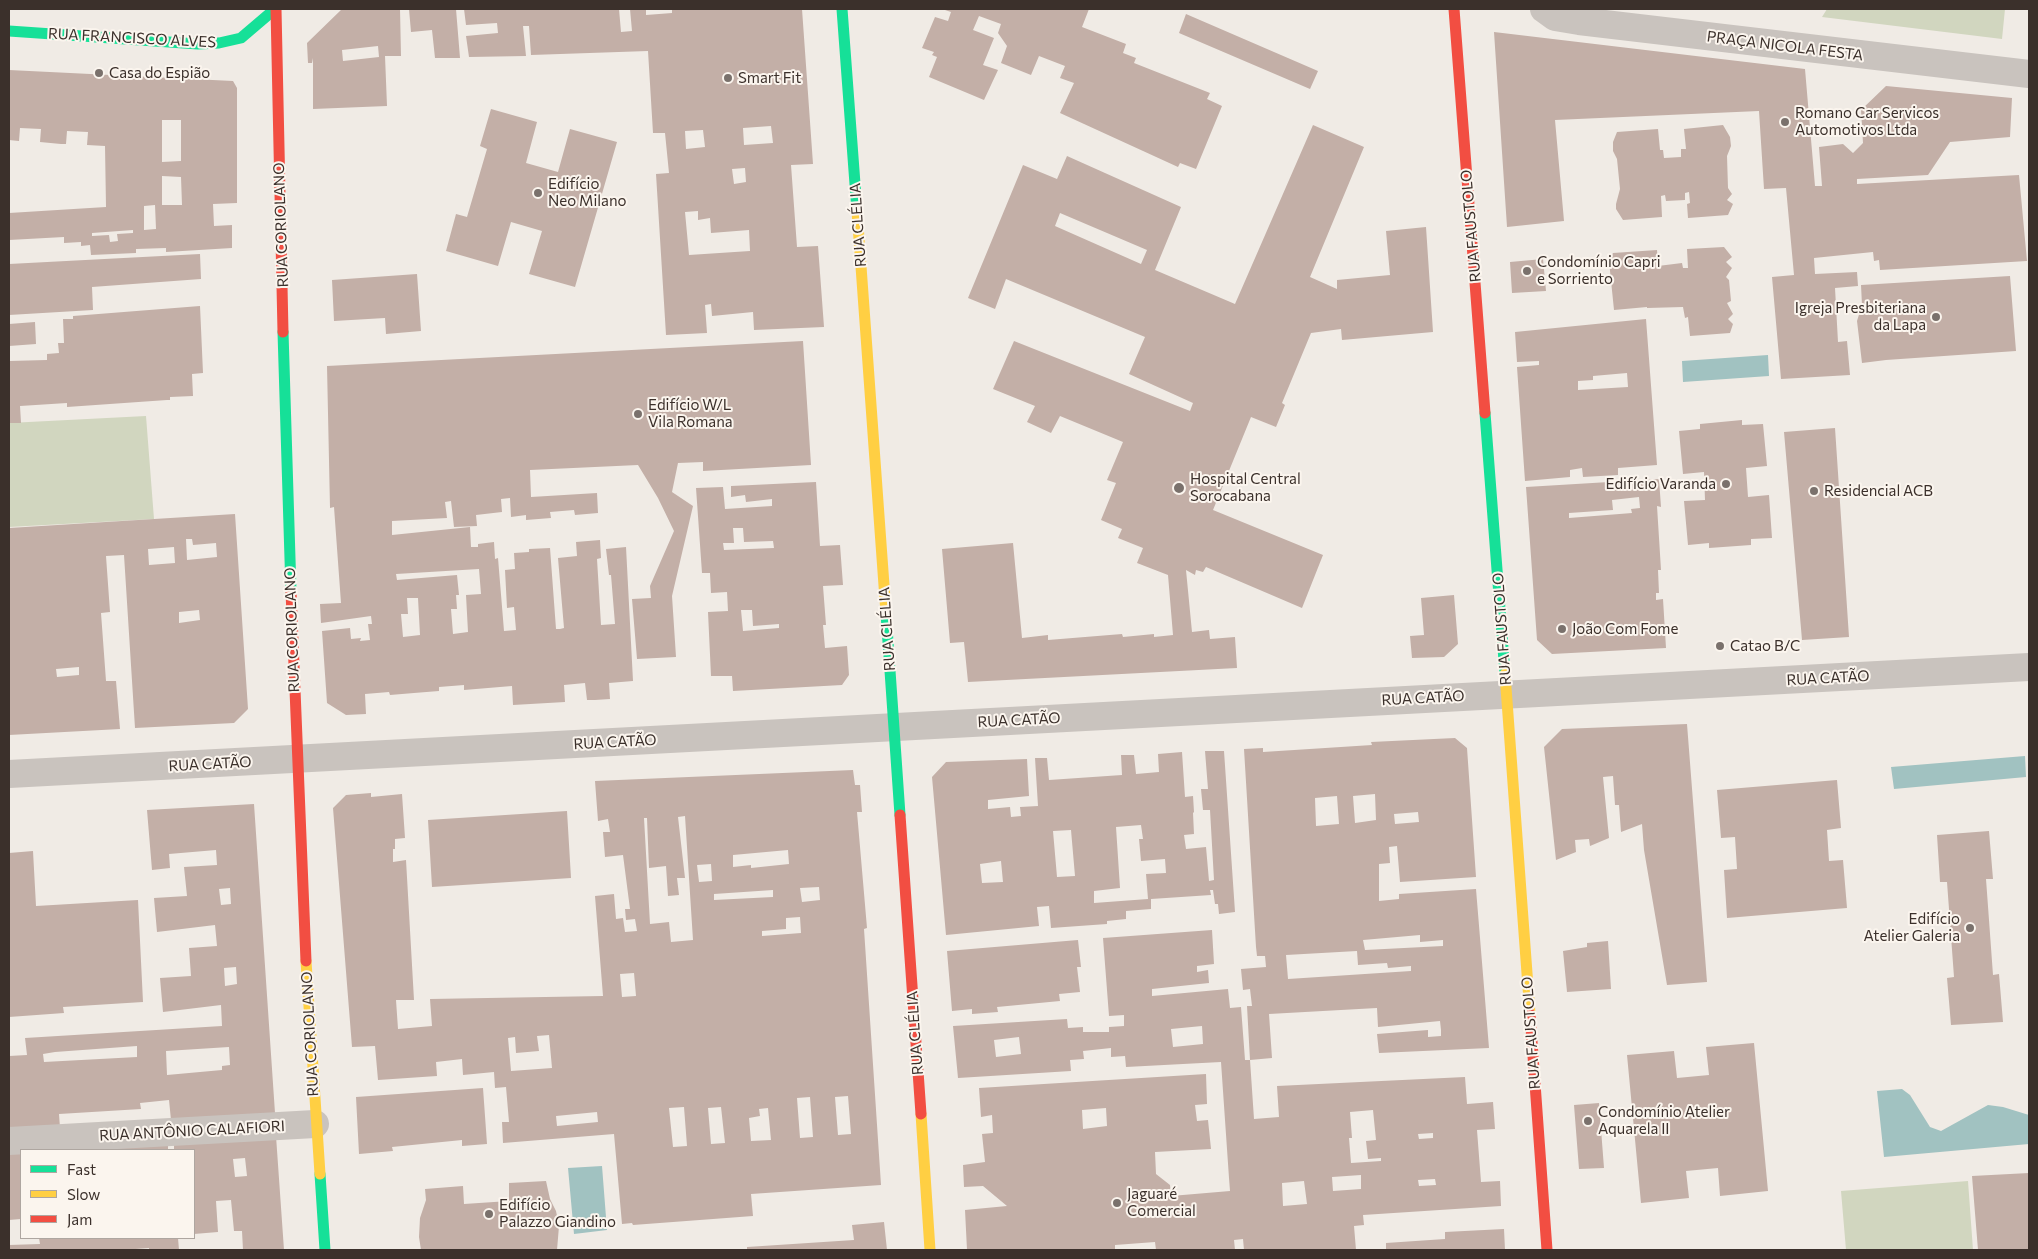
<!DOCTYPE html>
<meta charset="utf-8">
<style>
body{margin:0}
#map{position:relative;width:2038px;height:1259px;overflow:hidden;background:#f0ebe5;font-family:Commissioner,sans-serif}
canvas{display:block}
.frame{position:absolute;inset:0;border:10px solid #3b302b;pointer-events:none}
.legend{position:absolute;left:20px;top:1149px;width:175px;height:90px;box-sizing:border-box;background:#fbf5ee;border:1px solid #aea6a0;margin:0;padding:6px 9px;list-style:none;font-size:15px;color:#3b302b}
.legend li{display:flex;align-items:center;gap:10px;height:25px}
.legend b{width:25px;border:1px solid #aea6a0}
</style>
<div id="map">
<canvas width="2038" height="1259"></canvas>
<div class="frame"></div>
<ul class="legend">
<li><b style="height:6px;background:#16e098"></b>Fast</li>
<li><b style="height:6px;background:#ffcf43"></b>Slow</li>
<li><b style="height:6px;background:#f24e42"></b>Jam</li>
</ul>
</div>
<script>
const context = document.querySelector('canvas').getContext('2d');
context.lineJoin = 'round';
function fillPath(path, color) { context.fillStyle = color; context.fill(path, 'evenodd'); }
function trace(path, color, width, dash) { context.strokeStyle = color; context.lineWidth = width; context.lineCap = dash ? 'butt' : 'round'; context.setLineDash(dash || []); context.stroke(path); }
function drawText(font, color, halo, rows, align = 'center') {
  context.font = font + ' Commissioner,sans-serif'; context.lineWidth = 4; context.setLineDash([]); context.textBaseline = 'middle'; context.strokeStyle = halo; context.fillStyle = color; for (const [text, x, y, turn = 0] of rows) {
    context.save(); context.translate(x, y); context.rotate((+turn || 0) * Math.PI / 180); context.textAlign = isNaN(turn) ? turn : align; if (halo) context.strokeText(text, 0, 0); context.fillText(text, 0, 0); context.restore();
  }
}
const green = new Path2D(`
 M1827 9H2005L2002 39 1822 17Z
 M146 416 154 519 9 527V423Z
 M1968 1181 1973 1250H1846L1841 1191Z`);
const water = new Path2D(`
 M1768 355 1769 376 1683 382 1682 361Z
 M2025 756 2026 777 1894 789 1891 767Z
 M1902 1089 1910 1095 1930 1127 1941 1131 1988 1105 2003 1107 2029 1115V1144L1884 1157 1877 1091Z
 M602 1166 607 1230 574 1234 568 1168Z`);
const building = new Path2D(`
 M342 9H400L401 56H385L387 106 313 109V58L312 63H308L307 43ZM378 46 379 57 343 61 342 50Z
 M409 9H456L460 58H435L432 30 411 32Z
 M464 9H619L621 32 632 31 630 9H646V15L672 13V9H802L813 164 791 165 797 247 818 246 824 327 754 330 753 312 712 316 711 304 705 305 707 333 666 335 656 174 669 173 665 133H653L648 51 531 55 529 26H523L526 56 469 57 466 36 498 33 497 23 466 25ZM771 126 773 143 744 145 743 128ZM703 130 705 147 686 149 685 131ZM745 168 746 182 734 184 732 169ZM698 211V220L710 218 711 233 749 230 750 251 689 255 685 212Z
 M942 9H1089L1082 27 1126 44 1123 53 1136 58 1134 63 1210 93 1207 99 1222 106 1196 169 1180 163 1178 167 1060 113 1074 83 1060 78 1065 66 1039 56 1031 75 1001 63 1007 46 998 33 1001 24 979 16 973 30 994 38 983 65 998 70 984 100 929 77 937 57 932 55 934 52 922 48 935 17 948 21 951 12Z
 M1186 14 1318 71 1310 89 1179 33Z
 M1494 32 1805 69 1815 186H1822L1819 147 1843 144 1853 153 1863 143 1861 110 1886 86 2012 98 2010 137 1950 142 1928 175 1857 179V184L2019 175 2027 261 1880 270 1879 260 1874 261 1873 252 1814 258 1815 274 1857 272 1858 286 1835 288 1838 342 1847 341 1850 375 1781 379 1772 277 1794 275 1786 188 1764 189 1759 111 1555 120 1564 221 1507 227Z
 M9 70 233 81 237 88V203L213 204 214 226 232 225V248L166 252V248L136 249V253L91 255 90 245 81 246V242L64 243V237L9 240V213L106 207 105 146 87 145 88 132 67 131 66 144H61L40 142 41 129 20 128 19 141 9 140ZM162 120H181V161L162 162ZM162 176 181 177 182 205H162ZM155 205 156 229 144 230V206ZM133 230V233L117 234 118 241 110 242 109 235 92 236V233Z
 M491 109 537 122 526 163 558 172 570 129 617 142 575 287 529 274 542 231 511 222 498 266 446 251 456 214 467 217 487 149 480 146Z
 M1313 125 1364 147 1310 277 1337 289V280L1390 275 1386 231 1426 227 1433 332 1342 340 1341 329 1311 333 1282 403 1285 405 1276 427 1251 417 1213 510 1323 555 1302 608 1206 567 1203 572 1196 570 1195 575 1186 570 1192 632 1209 630 1210 639 1235 637 1237 668 968 682 964 642 950 643 942 549 1013 543 1022 638 1048 635V640L1122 634 1123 637 1154 634V637L1173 635 1168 575 1137 563 1143 548 1118 538 1122 529 1101 520 1116 483 1107 480 1123 442 1060 416 1051 433 1027 422 1035 406 993 389 1014 341 1190 411 1193 403 1129 374 1145 337 1006 279 995 309 968 298 1023 165 1057 179 1067 156 1181 207 1155 270 1235 304ZM1060 213 1147 250 1141 264 1055 226Z
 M1723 125 1730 137 1731 146 1727 156 1728 188 1732 194 1727 200 1733 204 1728 215 1688 218 1687 204 1690 203 1689 192 1685 193V200L1666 201 1665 195 1661 196 1662 217 1623 220 1616 209V204L1620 189 1617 159 1613 151V142L1617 132 1658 129 1660 150H1663L1664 158 1681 157V149H1686L1684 129Z
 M1724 247 1732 257 1726 262 1732 268 1726 277 1729 280 1731 301 1727 303 1733 314 1728 319 1733 324 1730 333 1690 336 1688 317 1685 318 1683 307 1647 308V307L1614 310 1609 261 1613 253 1657 250 1658 266 1682 263 1683 268H1688L1687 249Z
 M200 254 201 279 92 287 93 310 9 315V264Z
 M1543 259 1546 291 1512 293 1510 262Z
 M417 274 421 331 386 334 385 318 334 321 332 280Z
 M2010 276 2016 351 1886 360 1862 363 1857 321 1862 305 1861 285Z
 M200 306 203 373 192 374 193 396 170 397V400H167L67 407V403L20 406 21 423H9V361L47 360V354L59 353 58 343H64L63 319H73V316Z
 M1646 319 1657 465 1618 468V475L1583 477 1582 468 1570 470V477L1525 481 1517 367 1539 365V361L1517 362 1515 332ZM1627 373 1628 387 1578 390V381L1593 380V376Z
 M35 322 36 344 9 346V324Z
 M803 341 811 465 703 471V462L678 463 672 492 693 506 672 596 676 657 637 659 632 599 651 598 650 586 674 531 658 498 638 465 530 470 531 497 597 493 598 513 575 515 574 510 550 512 551 518 526 520V515L511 517 510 498 501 499 502 512 476 515 477 526 454 527 451 501 445 502 447 518 392 521V535L470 527 471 547H478V544L494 542 495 559 498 558 504 631 516 630 514 607 507 608 505 570 515 569 514 553 529 552V549L550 548 556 629H560L564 628 558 558 577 556 576 542 600 540 601 558 597 559 601 625 615 624 611 575H609L606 549 626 547 633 681 609 683 610 699 595 700H587L585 683 564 685 565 702 513 705 512 686 464 690V685L439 687V691L414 693 390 695 389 692 365 694 366 714 346 715 327 703 322 631 350 628 351 639 361 638 360 641 370 640 368 624H372L371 616 321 623 320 604 341 603 334 507 330 508 327 366ZM479 569 481 594 466 595 468 632 453 634 451 609H457L456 595H459L457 575 397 580 396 574ZM407 598H418L420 635 403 637 401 614H408Z
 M1742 420V425L1763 424 1767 466 1746 468 1748 497 1769 495 1772 538 1751 539V545L1709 548V543L1688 545 1684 501 1705 500 1704 472 1683 474 1679 431 1700 429V424Z
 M1835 428 1849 637 1802 640 1784 432Z
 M1659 479 1661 507 1657 506 1661 570H1658L1659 593H1656V600L1663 599 1666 648 1552 654 1537 640 1526 487ZM1639 497 1640 508 1631 509 1632 513 1569 518V513L1613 510 1612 500Z
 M816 482 820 546 840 545 843 585 823 586 826 625H823L825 648 847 646 849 675 842 685 733 691 732 676H711L708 612 728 611 727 592 711 593 710 573H702L696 488 723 487 725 509 772 506V499L746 502 745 495 731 497V486ZM733 528H743L744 542 773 541 774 548 724 550 723 543H734ZM741 610H752L753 626 779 624V628L743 631Z
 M235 514 248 709 234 723 135 728 124 555 106 556 110 612 101 613 106 681H116L120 729 9 735V528ZM186 539H192L193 545 216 543 217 557 187 560ZM174 547 175 563 149 565 148 549ZM199 610 200 620 179 623V612ZM79 667V675L57 677 56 669Z
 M1454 595 1458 644 1444 657 1412 658 1410 636 1424 635 1421 598Z
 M1687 724 1707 982 1667 985 1644 850 1642 824 1621 832 1619 805H1615L1613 776 1603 777 1609 838 1590 846 1589 839 1575 840 1576 852 1556 860 1544 747 1562 729Z
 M1455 738 1467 748 1476 877 1400 882 1397 846 1389 847 1390 863 1379 864V901L1399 899V894L1476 889 1489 1048 1379 1053 1377 1034 1428 1030V1037L1441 1036V1030L1440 1021 1378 1027 1377 1008 1269 1014 1272 1058 1250 1060 1254 1119 1279 1117 1277 1086 1465 1077 1467 1104 1493 1102 1495 1129 1477 1130 1481 1182 1500 1181 1501 1206 1363 1215 1364 1225 1354 1226 1356 1250H1244L1243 1239 1234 1240 1235 1250H1156L1155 1242 1115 1245V1250H967L965 1210 1007 1206 983 1186 964 1187 963 1165 985 1162 982 1134 993 1133 992 1115 981 1117 979 1088 1206 1074 1207 1104 1195 1105 1197 1121 1208 1120 1211 1149 1155 1152 1156 1174 1170 1185 1171 1196 1230 1191 1229 1178 1221 1062 1126 1067 1125 1056 1111 1057V1048L1083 1051 1084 1059 1070 1060 1071 1071 958 1078 953 1026 1067 1019 1068 1028 1083 1027V1032H1109V1027L1124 1026V1015L1109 1016 1103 938 1212 930 1214 964 1197 966V972L1208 970 1209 983 1152 989V996L1228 989 1230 1008 1241 1007 1245 1060H1250L1247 1006H1252L1250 989 1243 990 1241 969 1266 967 1265 956H1257L1256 947 1244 749 1263 748V752L1372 745 1371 742ZM1375 794 1376 820 1355 823 1353 796ZM1337 796 1339 824 1316 826 1315 798ZM1418 812 1419 822 1395 824 1394 814ZM1420 935V942L1443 940V946L1365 950 1363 940ZM1357 951 1358 965 1387 963 1388 968 1411 966V971L1288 979 1286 955ZM1202 1026 1203 1044 1173 1047 1171 1029ZM1019 1037 1021 1054 996 1057 994 1040ZM1106 1108 1107 1126 1083 1129 1082 1110ZM1373 1110 1376 1140 1366 1141 1368 1159 1381 1158V1161L1351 1163 1349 1138H1352L1350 1112ZM1433 1133V1138L1419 1139 1418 1134ZM1361 1175V1189L1333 1191 1332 1177ZM1435 1179 1436 1185 1419 1186 1418 1180ZM1304 1181 1307 1204 1283 1206 1282 1183Z
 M1205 751H1224L1235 912 1219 914 1218 904H1215L1213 890H1210L1211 895 1151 899V909L1126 911V919L1107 921V924L1051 928 1049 906 1037 907 1039 926 946 935 932 777 946 762 1027 759 1029 796 988 800V809L1010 807 1011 817 1021 816 1020 807 1038 806 1035 758H1047L1049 780 1122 775 1121 755H1134L1136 774 1159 772 1158 754 1182 752 1185 797 1193 796 1194 812 1193 813 1194 834 1184 835 1186 849 1206 847 1209 881 1214 880 1210 810H1203L1201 789H1208ZM1141 825 1143 839H1139L1141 861 1165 859 1166 873 1146 874 1148 899 1094 903V891L1120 888 1116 827ZM1071 830 1075 876 1057 877 1053 831ZM1001 861 1003 882 982 883 980 864Z
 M853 770 855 785H860L862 812H857L867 928 864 929 881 1185 751 1194 753 1216 633 1225 632 1223 622 1224 614 1134 503 1143 502 1122H509L506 1087 495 1088 494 1072 463 1075 462 1059 436 1062 437 1076 378 1080 375 1046 352 1047 333 808 346 795 371 793V797L402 794 405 838 395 839V849H393V862L406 860 414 1000H396L398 1029 432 1026 430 999 603 996 595 896 614 894 616 919 623 918 625 932 637 931 635 919 626 920 625 909H630L623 855 605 857 603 832H610L608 819 598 821 595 781ZM685 816 693 940 671 942 669 922 650 924 644 818H647L649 868 666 866 668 896 679 895 677 878H685L678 817ZM788 850 789 864 751 868V865L733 867V855ZM711 864 712 881 699 882 697 865ZM819 887 820 900 802 902 800 888ZM773 890V897L714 900V894ZM800 917 801 933 762 936V931L786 929V918ZM634 973 636 996 622 997 620 974ZM549 1035 552 1068 511 1071 508 1038 515 1037 516 1053 539 1051 537 1036ZM848 1096 851 1134 838 1135 835 1097ZM810 1097 813 1137 800 1138 797 1098ZM684 1107 687 1146 673 1147 669 1108ZM721 1107 725 1143 711 1144 708 1108ZM768 1108 771 1140 751 1141 749 1118 760 1116 759 1109ZM597 1112 598 1122 557 1126 556 1116Z
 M1837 780 1841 828 1827 830 1829 861 1843 860 1847 908 1727 918 1724 870 1737 869 1735 837 1721 838 1717 790Z
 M254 804 275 1113 171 1120 169 1100 140 1103 141 1109 59 1114 60 1128 9 1131V1056L27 1055 25 1038 222 1026 221 1005 163 1012 160 978 191 976 189 948 217 946 215 925 157 932 154 898 187 896 184 867 217 865 216 850 169 854 170 868 152 870 147 810ZM230 888 231 904 221 905 219 889ZM236 967 237 984 225 986 224 968ZM137 1046V1057L44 1062 43 1054 55 1052ZM229 1047 230 1065 222 1066V1070L167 1075 166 1051Z
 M567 811 571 878 432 887 428 820Z
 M1989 831 1993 879H1986L1993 975 1999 974 2003 1022 1951 1025 1947 978 1954 977 1947 882H1940L1937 835Z
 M33 851 36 906 138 900 143 1002 63 1007 64 1013 9 1017V853Z
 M1078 940 1081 967H1077L1080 992 1059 994 1060 1001 997 1007 998 1012 972 1014V1009L952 1011 947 951Z
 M1608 941 1611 989 1567 992 1563 951 1587 947V943Z
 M1754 1043 1768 1191 1720 1196 1718 1168 1686 1171 1689 1198 1641 1203 1627 1055 1674 1051 1677 1078 1709 1075 1706 1047Z
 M483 1088 487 1144 462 1146V1140L392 1147 393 1151 359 1154 356 1097Z
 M1599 1103 1604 1168 1579 1169 1574 1105Z
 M276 1136 284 1250H243L242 1231H234L231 1200 216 1201 218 1232 194 1234V1150H174V1142ZM245 1158 247 1176 235 1177 233 1159Z
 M168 1143V1150H100V1147Z
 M9 1152H21V1219L9 1220Z
 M2029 1173V1250H1978L1972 1176Z
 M546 1181 550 1199 556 1211 559 1226 557 1250H421L419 1237 420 1218 426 1200 425 1189 463 1186 464 1204 509 1201V1183Z
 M884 1222 887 1250H747V1247L854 1240 852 1225Z
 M1504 1229 1505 1250H1386V1243L1445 1239V1232Z
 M39 1238H178L179 1250H149V1248L122 1250H9V1245L40 1244Z`);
const street = new Path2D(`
 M1544 9 1555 17 1579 21 2029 74
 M9 774 2029 667
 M9 1141 315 1124`);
const fast = new Path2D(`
 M842 9 857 211
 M9 31 198 44 219 43 241 38 275 9
 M283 332 291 591
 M1485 413 1505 674
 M886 613 900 815
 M320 1174 325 1250`);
const slow = new Path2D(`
 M857 211 886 613
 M1505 674 1530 1014
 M306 961 320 1174
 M921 1114 930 1250`);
const jam = new Path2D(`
 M276 9 283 332
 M1454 9 1485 413
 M291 591 306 961
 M900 815 921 1114
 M1530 1014 1547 1250`);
const markers = [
 [99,73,5,"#7a716c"],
 [728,78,5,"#7a716c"],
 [1785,122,5,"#7a716c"],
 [538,193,5,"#7a716c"],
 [1527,271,5,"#7a716c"],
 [1936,317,5,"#7a716c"],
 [638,414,5,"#7a716c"],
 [1726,484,5,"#7a716c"],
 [1179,488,6,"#7a716c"],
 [1814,491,5,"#7a716c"],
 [1562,629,5,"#7a716c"],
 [1720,646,5,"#7a716c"],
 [1970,928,5,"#7a716c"],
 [1588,1121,5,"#7a716c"],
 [1117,1203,5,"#7a716c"],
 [489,1214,5,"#7a716c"]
];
const streetNames = [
 ["RUA FRANCISCO ALVES",132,38,3],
 ["PRAÇA NICOLA FESTA",1785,46,7],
 ["RUA CORIOLANO",281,225,-92],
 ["RUA CLÉLIA",858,225,-94],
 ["RUA FAUSTOLO",1471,226,-95],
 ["RUA CLÉLIA",887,629,-94],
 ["RUA FAUSTOLO",1502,629,-94],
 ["RUA CORIOLANO",292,630,-92],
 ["RUA CATÃO",1828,678,-3],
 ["RUA CATÃO",1423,698,-3],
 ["RUA CATÃO",1019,720,-3],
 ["RUA CATÃO",615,742,-3],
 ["RUA CATÃO",210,764,-3],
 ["RUA CLÉLIA",915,1033,-94],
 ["RUA FAUSTOLO",1531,1033,-94],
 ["RUA CORIOLANO",310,1034,-93],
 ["RUA ANTÔNIO CALAFIORI",192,1131,-3]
];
const poiNames = [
 ["Casa do Espião",109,73],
 ["Smart Fit",738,78],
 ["Romano Car Servicos",1795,113],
 ["Automotivos Ltda",1795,130],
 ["Edifício",548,184],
 ["Neo Milano",548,201],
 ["Condomínio Capri",1537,262],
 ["e Sorriento",1537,279],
 ["Igreja Presbiteriana",1926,308,"right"],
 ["da Lapa",1926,325,"right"],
 ["Edifício W/L",648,405],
 ["Vila Romana",648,422],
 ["Hospital Central",1190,479],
 ["Sorocabana",1190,496],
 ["Edifício Varanda",1716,484,"right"],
 ["Residencial ACB",1824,491],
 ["João Com Fome",1572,629],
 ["Catao B/C",1730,646],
 ["Edifício",1960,919,"right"],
 ["Atelier Galeria",1960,936,"right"],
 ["Condomínio Atelier",1598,1112],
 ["Aquarela II",1598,1129],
 ["Jaguaré",1127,1194],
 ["Comercial",1127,1211],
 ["Edifício",499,1205],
 ["Palazzo Giandino",499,1222]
];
fillPath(green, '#d1d6bf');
fillPath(water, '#a1c2c1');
fillPath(building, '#c3afa7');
trace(street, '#c9c3be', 28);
trace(fast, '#16e098', 11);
trace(slow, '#ffcf43', 11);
trace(jam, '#f24e42', 11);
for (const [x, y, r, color] of markers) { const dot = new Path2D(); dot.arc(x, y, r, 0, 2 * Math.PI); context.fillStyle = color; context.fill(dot); trace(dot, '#fbf5ee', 2); }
drawText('15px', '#3b302b', '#fbf5ee', streetNames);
drawText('15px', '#3b302b', '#fbf5ee', poiNames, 'left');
</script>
